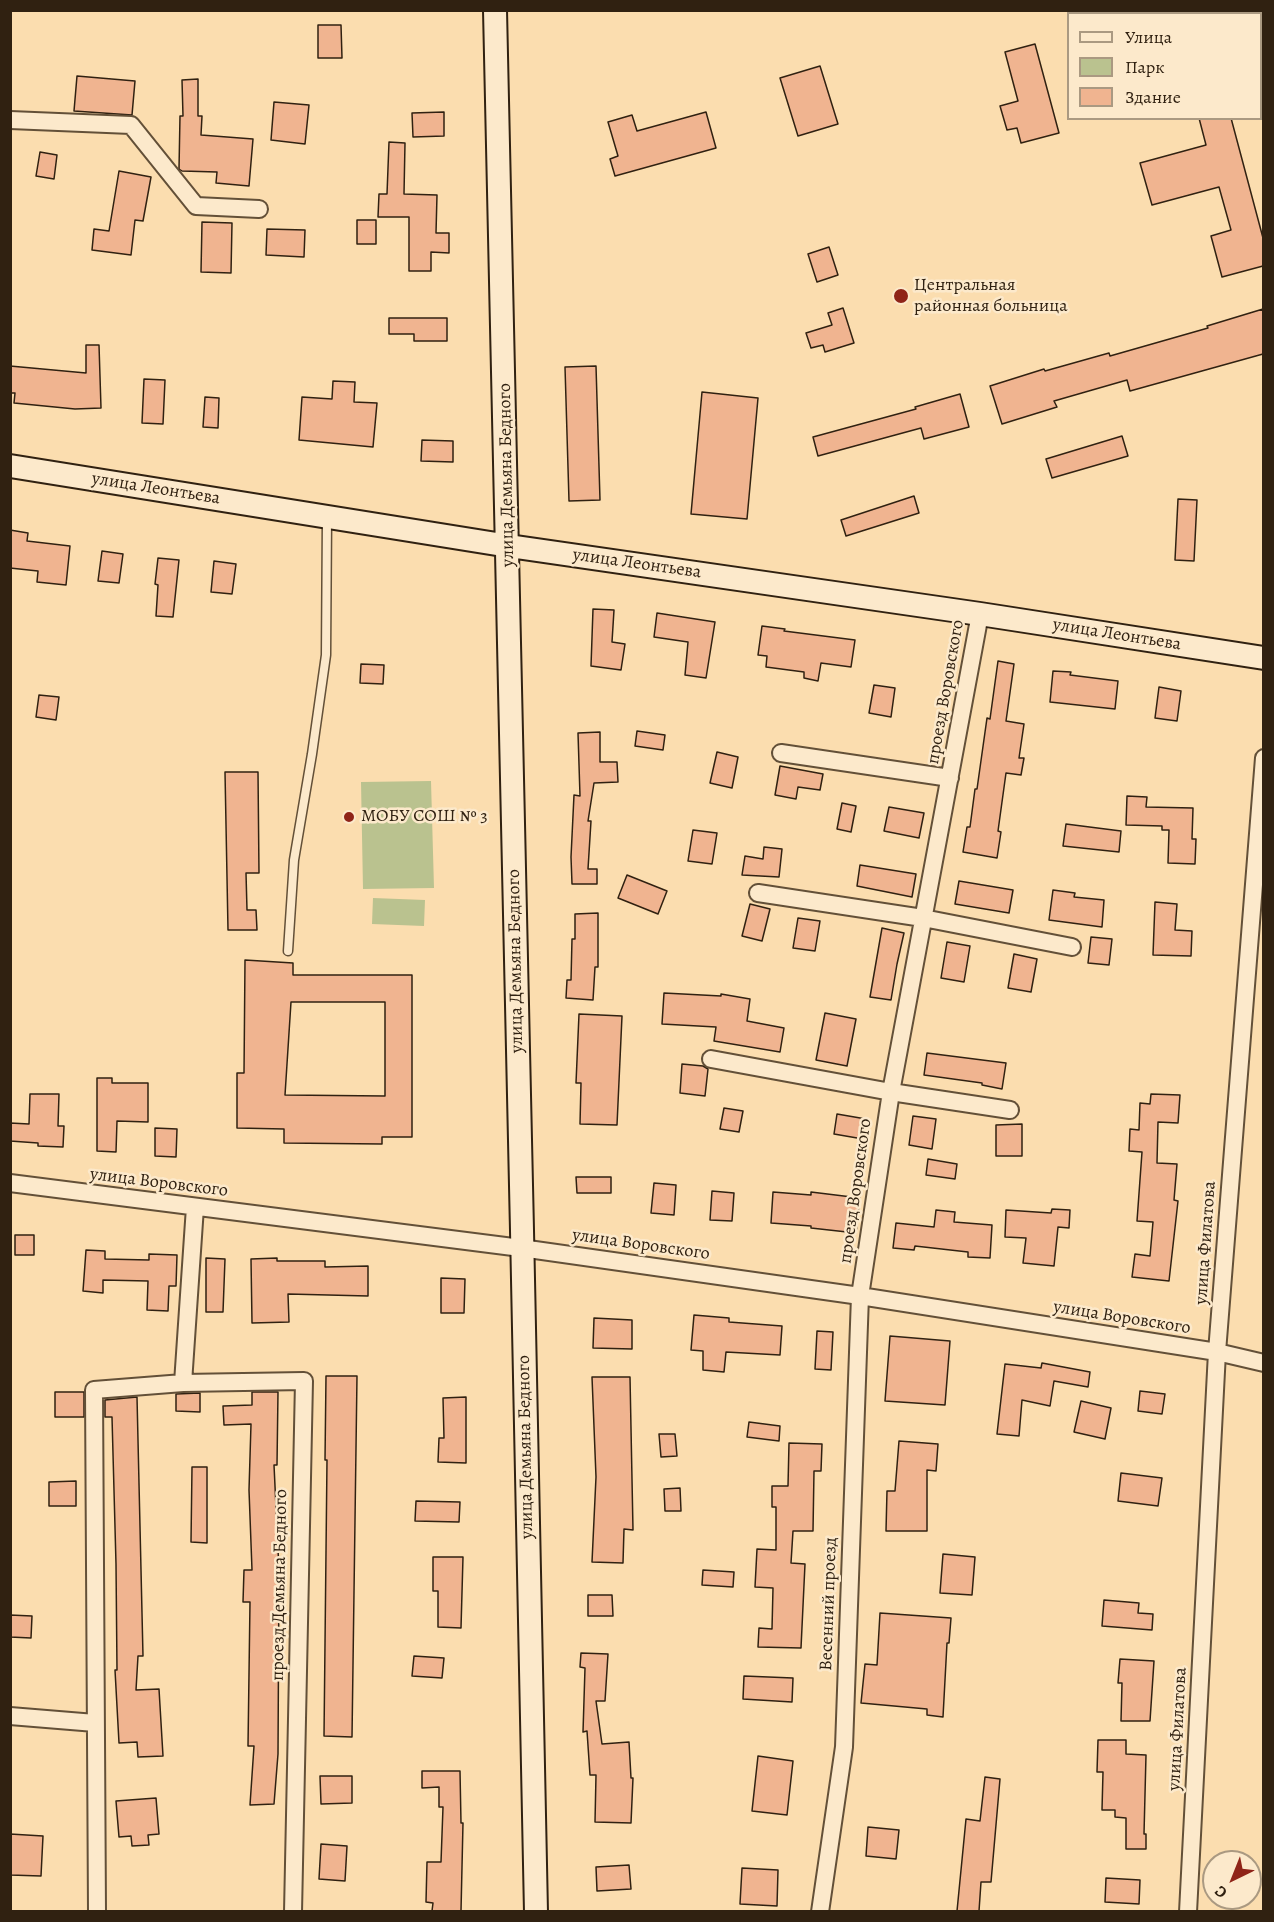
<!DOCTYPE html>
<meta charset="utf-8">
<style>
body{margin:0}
#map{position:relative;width:1274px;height:1922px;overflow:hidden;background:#fbddaf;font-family:Alegreya,serif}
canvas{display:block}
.frame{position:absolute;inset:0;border:12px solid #302111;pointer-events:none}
.legend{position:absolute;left:1067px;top:12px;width:195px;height:108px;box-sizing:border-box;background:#fce9cb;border:2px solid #aa9981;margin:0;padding:8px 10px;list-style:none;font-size:18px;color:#302111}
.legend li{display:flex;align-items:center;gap:12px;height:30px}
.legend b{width:30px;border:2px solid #aa9981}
.north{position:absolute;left:1202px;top:1850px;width:60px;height:60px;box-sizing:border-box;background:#fce9cb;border:2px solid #aa9981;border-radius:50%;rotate:223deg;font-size:16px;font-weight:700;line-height:24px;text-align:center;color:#302111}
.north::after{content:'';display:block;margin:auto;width:21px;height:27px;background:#8f2418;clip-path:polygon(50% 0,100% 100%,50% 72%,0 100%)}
</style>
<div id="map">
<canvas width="1274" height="1922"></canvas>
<div class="frame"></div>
<ul class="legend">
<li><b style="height:8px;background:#fce9cb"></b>Улица</li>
<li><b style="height:16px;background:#bac28f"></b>Парк</li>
<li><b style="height:16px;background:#f0b490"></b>Здание</li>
</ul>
<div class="north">С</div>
</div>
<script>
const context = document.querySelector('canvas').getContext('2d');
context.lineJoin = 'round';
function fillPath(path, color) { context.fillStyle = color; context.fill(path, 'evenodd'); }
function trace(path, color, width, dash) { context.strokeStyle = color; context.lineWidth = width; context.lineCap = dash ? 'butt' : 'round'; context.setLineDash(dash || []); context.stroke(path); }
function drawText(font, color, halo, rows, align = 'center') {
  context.font = font + ' Alegreya,serif'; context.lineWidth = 5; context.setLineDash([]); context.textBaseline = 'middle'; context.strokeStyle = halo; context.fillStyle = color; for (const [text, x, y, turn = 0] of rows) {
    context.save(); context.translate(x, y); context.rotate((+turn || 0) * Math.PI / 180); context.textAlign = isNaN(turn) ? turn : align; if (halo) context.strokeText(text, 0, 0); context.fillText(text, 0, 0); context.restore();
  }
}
const green = new Path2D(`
 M431 781 434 888 363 889 361 782Z
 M373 898 425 900 424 926 372 924Z`);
const building = new Path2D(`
 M318 25H341L342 58H318Z
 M1035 44 1059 133 1021 143 1017 128 1007 130 1000 106 1018 101 1005 52Z
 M820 66 838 124 798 136 780 78Z
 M77 76 135 81 132 115 74 111Z
 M198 79V116H202L201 135 253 139 249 186 216 183 217 172 182 171 179 169 180 116H183L182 80Z
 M274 102 309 105 305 144 271 140Z
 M444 112V136L413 137 412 113Z
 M706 112 716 148 615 176 610 159 618 156 608 122 632 115 637 131Z
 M1199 118H1231L1263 238V266L1222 277 1211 236 1231 230 1219 187 1152 205 1140 163 1206 145Z
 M389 142 405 143 404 194 437 195 436 233H449V253L431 252V271H409V217H378L379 194H387Z
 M40 152 57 155 54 179 36 176Z
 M119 171 151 177 143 221 135 220 131 255 92 250 94 229 109 231Z
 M357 220H376V244H357Z
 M202 222 232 223 231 273 201 272Z
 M267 229 305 230 304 257 266 255Z
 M829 247 838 275 817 282 808 254Z
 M843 308 854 343 825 352 823 345 811 348 806 333 832 325 828 313Z
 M1263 309V354L1130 391 1127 380 1054 401 1057 407 1002 424 990 386 1044 369 1045 371 1109 353 1110 356 1208 328 1207 326Z
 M389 318H447V341H414V334H389Z
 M86 345H99L101 408 75 409 14 403 15 393H10V366L86 373Z
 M596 366 600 500 569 501 565 367Z
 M144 379 165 380 163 424 142 423Z
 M333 381 355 382 354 402 377 403 373 447 299 440 302 397 332 399Z
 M702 392 758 398 747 519 691 514Z
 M960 394 969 427 924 439 921 428 818 456 813 437 916 409 915 407Z
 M205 397 219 398 218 428 203 427Z
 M1122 436 1128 456 1052 478 1046 459Z
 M422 440 453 441V462L421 461Z
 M914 496 919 513 846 536 841 520Z
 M1178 499 1197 500 1194 561 1175 560Z
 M10 530 28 533 27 541 70 546 66 585 37 582 38 571 10 568Z
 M102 551 123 554 119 583 98 581Z
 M158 558 179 560 173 617 156 616 158 585 155 584Z
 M214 561 236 564 232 594 211 592Z
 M593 609 614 610 612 642 625 644 621 670 591 666Z
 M657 613 715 622 706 678 685 675 688 642 654 637Z
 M762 626 785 629 784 631 855 640 851 667 821 663 818 681 804 678V672L766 667 767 656 758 655Z
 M998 661 1014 664 1006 721 1024 724 1019 758H1024L1021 775 1006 773 998 831 1001 832 997 858 963 852 967 827H970L975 789H977L987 718 990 719Z
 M361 664 384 665 383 684 360 683Z
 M1053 671 1071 672 1070 675 1118 681 1115 709 1050 702Z
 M874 685 895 688 891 717 869 713Z
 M1159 687 1181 691 1177 721 1155 718Z
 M39 695 59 697 56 720 36 717Z
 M637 731 665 735 663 750 635 746Z
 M600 732V762H617L618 782 594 783 588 821H591L588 869H597V884H572L571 857 574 795 580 796 578 733Z
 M717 752 738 757 732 788 710 783Z
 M780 766 823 774 820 790 798 787 796 799 775 795Z
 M225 772H258L259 873H246L247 910H256L257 930H228Z
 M1127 796 1147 797 1146 807 1193 808 1192 839H1196L1195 864 1168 863 1169 830H1162V826L1126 825Z
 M842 803 856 806 851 832 837 829Z
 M889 807 924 813 919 838 884 831Z
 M1066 824 1121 831 1119 852 1063 846Z
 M693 830 717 833 712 864 688 861Z
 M764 847 782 849 779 877 742 875 745 856 763 859Z
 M860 865 916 874 912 897 857 886Z
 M627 875 667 891 658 914 618 898Z
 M959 881 1013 890 1009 913 955 904Z
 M1053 890 1075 893 1074 897 1104 900 1102 927 1049 920Z
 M1155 902 1177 904 1175 930 1192 931 1191 956 1153 955Z
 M750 904 770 909 762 941 742 936Z
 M598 913V967H595L593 1000 566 998 567 980H571L572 939H575V914Z
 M798 918 820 921 815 951 793 948Z
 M882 928 904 933 897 964 891 1000 870 997Z
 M1091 937 1112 939 1109 965 1088 963Z
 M947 942 970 946 964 982 941 978Z
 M1014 954 1037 959 1031 992 1008 988Z
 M245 960 293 963V975H412V1137H382V1144L284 1143V1129L237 1128V1073H244ZM291 1002H385V1096L285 1095Z
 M664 993 721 996V994L750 999 747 1021 784 1028 780 1052 714 1041 716 1027 662 1024Z
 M825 1013 856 1019 847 1066 816 1060Z
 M579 1014 622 1016 617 1125 580 1124 581 1083H576Z
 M927 1053 1006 1063 1002 1089 982 1085V1083L924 1075Z
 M682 1064 703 1066 708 1069 705 1096 680 1093Z
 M97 1078H112V1083H148V1122L117 1121 116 1152 97 1151Z
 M30 1094H59L58 1126H64L63 1147 38 1146V1143L10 1141V1123L29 1124Z
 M1151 1094 1180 1095 1178 1123 1158 1122 1157 1163 1177 1164 1174 1200 1178 1201 1169 1281 1132 1277 1135 1254 1150 1256 1153 1222 1137 1221 1142 1152 1129 1151 1130 1129 1139 1130 1140 1103 1150 1104Z
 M724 1108 743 1111 739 1132 720 1129Z
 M837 1114 866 1119 863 1139 834 1134Z
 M913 1116 936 1119 932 1149 909 1145Z
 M1022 1124V1156H996V1125Z
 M155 1128 177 1129 176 1157 155 1156Z
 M928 1159 957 1164 955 1179 926 1175Z
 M576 1177H611V1193H577Z
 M654 1183 676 1185 674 1215 651 1213Z
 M712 1191 734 1193 732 1221 710 1220Z
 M773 1192 811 1195V1192L860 1198 856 1233 811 1228V1226L771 1223Z
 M1052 1209 1070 1210 1069 1228 1058 1227 1054 1266 1023 1263 1026 1238 1005 1237 1006 1210 1051 1213Z
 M936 1210 955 1212 954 1222 992 1225 990 1258 968 1257V1252L915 1246 914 1250 893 1248 896 1223 934 1227Z
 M15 1235H34V1255H15Z
 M86 1250 105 1251V1259L149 1260V1254L177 1255 176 1286H169L168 1311 147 1310 148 1281 103 1280V1293L83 1291Z
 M206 1258 225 1259 223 1312H206Z
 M277 1258V1261H325V1267L368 1266V1296L288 1294 289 1322 252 1323 251 1259Z
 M441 1278 465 1279 464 1313H441Z
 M694 1315 729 1318V1322L782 1326 780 1355 726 1352 724 1372 703 1370V1351L691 1350Z
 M594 1318 632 1320V1349L593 1348Z
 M817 1331 833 1332 831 1370 815 1369Z
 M890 1336 950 1341 945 1405 885 1401Z
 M1042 1363 1090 1372 1088 1387 1054 1381 1050 1406 1022 1400 1019 1436 997 1434 1005 1364 1041 1368Z
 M326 1376H357L352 1737 324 1736 327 1460H325Z
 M592 1377H630L633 1530 624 1529 623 1563 592 1562 596 1477Z
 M1140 1391 1165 1394 1162 1414 1138 1411Z
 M55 1392H84V1417H55Z
 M252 1392H278L277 1465H274L279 1570 278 1754 274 1804 250 1805 254 1746H248L250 1602H243L244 1570H252L249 1490 251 1424 224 1425 223 1406 252 1405Z
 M200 1393V1412L176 1411V1394Z
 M137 1397 143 1656H138L136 1690 159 1689 163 1756 138 1757 137 1742 119 1743 115 1670H117L116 1564 112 1417H105V1400Z
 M466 1397V1463L438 1462 439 1438H444L443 1398Z
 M1081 1401 1111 1408 1105 1439 1074 1432Z
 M749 1422 780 1426 779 1441 747 1437Z
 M659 1434H675L677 1456 661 1457Z
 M899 1441 938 1444 936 1471 927 1470V1531H886L887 1491H895Z
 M789 1443 822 1444 821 1471H814L813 1531H793L791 1563 805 1564 801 1648 758 1647 759 1628 772 1629 773 1588 755 1587 757 1549 776 1550V1507H772V1486H788Z
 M192 1467H207V1543L191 1542Z
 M1121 1473 1162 1478 1158 1506 1118 1501Z
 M76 1481V1506H49V1482Z
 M680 1488 681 1511H665L664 1489Z
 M416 1501 460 1502 459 1522 415 1521Z
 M943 1554 975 1557 972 1595 940 1593Z
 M433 1557H463L461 1628 438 1627V1591H433Z
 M703 1570 734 1572 733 1587 702 1585Z
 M588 1595H612L613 1616H588Z
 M1104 1600 1139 1603 1138 1613 1153 1614 1152 1630 1102 1626Z
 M880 1613 951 1618 949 1643H947L943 1717 927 1715V1709L861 1703 865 1664 877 1665Z
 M10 1615 32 1616 31 1638 10 1637Z
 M581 1653 608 1654 605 1701H596L602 1744 629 1742 631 1778H633L631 1823 595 1822 596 1775H590L587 1731 583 1732 585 1668 580 1667Z
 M414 1656 444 1658 442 1678 412 1676Z
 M1120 1659 1154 1661 1150 1721H1121L1122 1683H1118Z
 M744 1676 793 1678 792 1702 743 1699Z
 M1098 1740H1126V1754L1146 1755 1144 1834H1146V1849H1126V1818L1115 1817V1810H1102L1103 1772H1097Z
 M758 1756 793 1761 787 1815 752 1811Z
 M422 1771H460L461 1823H463L461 1911H432L433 1903 426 1902 427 1862H441L443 1807H439V1787L422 1788Z
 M320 1776H352V1803L321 1804Z
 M985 1777 1000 1779 991 1882H981L979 1911H957L966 1819 980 1821Z
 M156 1798 159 1834 148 1835 149 1845 132 1846 131 1836 119 1837 116 1801Z
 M868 1827 899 1830 896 1859 866 1856Z
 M10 1834 43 1836 41 1876 10 1875Z
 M321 1844 347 1846 345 1881 319 1879Z
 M629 1865 631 1889 597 1891 596 1867Z
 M742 1868 778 1870 777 1906 740 1904Z
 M1106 1878 1140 1880 1139 1904 1105 1902Z`);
const lane = new Path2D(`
 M288 951 294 860 312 754 326 655 327 517`);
const street = new Path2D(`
 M10 120 131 125 196 206 259 209
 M781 753 950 778
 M758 893 923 918 1072 947
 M711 1059 891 1092 1010 1110
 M10 1183 521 1248 860 1296 1217 1352 1264 1363
 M195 1207 183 1383 304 1381 293 1912
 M10 1716 95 1723
 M97 1912 94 1390 183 1383
 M820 1912 844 1747 860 1296 891 1092 980 614
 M1188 1912 1217 1352 1264 758`);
const secondary = new Path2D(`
 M495 10C512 644 522 1278 536 1912
 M10 466 509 546 980 614 1264 658`);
const markers = [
 [901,296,8,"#8f2418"],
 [349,817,6,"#8f2418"]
];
const poiNames = [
 ["Центральная",914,286],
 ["районная больница",914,307],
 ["МОБУ СОШ № 3",361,817]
];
const streetNames = [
 ["улица Демьяна Бедного",507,475,-91],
 ["улица Леонтьева",156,489,9],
 ["улица Леонтьева",637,564,8],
 ["улица Леонтьева",1117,635,9],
 ["проезд Воровского",946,692,-80],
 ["улица Демьяна Бедного",516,961,-91],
 ["улица Воровского",159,1183,7],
 ["проезд Воровского",856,1191,-82],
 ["улица Филатова",1206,1243,-86],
 ["улица Воровского",641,1245,8],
 ["улица Воровского",1122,1318,9],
 ["улица Демьяна Бедного",526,1447,-91],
 ["проезд Демьяна Бедного",280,1585,-89],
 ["Весенний проезд",829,1604,-88],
 ["улица Филатова",1178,1729,-87]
];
fillPath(green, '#bac28f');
fillPath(building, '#f0b490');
trace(building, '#302111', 1.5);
trace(lane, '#635038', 11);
trace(street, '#635038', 20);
trace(secondary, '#302111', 26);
trace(lane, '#fce9cb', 8);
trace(street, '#fce9cb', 16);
trace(secondary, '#fce9cb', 22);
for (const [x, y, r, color] of markers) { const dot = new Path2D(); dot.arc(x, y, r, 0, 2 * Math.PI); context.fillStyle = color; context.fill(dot); trace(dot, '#fce9cb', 2); }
drawText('18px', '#302111', '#fce9cb', poiNames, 'left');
drawText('18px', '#302111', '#fce9cb', streetNames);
</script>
